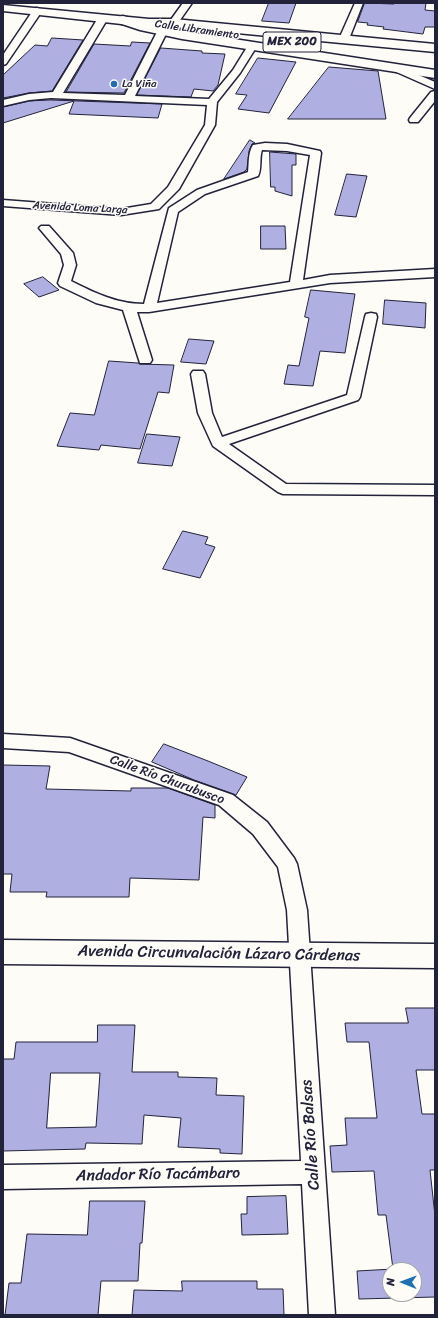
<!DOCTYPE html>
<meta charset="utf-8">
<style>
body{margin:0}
#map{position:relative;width:438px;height:1318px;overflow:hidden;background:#fdfcf7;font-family:Sriracha,sans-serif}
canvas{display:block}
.frame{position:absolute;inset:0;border:4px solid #22223b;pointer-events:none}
.north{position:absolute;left:382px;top:1262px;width:40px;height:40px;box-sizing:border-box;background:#fdfcf7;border:1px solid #a5a5ac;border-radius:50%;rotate:271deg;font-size:11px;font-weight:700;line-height:16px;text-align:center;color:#22223b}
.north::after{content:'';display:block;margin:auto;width:14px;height:18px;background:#1f6fb2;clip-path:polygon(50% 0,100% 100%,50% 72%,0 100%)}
</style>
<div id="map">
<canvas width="438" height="1318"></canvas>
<div class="frame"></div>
<div class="north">N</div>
</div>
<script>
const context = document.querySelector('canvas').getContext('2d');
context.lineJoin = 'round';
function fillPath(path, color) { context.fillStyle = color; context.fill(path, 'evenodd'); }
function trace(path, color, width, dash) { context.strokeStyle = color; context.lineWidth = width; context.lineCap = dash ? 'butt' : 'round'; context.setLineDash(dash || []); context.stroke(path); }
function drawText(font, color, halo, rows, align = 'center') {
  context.font = font + ' Sriracha,sans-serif'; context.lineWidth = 3; context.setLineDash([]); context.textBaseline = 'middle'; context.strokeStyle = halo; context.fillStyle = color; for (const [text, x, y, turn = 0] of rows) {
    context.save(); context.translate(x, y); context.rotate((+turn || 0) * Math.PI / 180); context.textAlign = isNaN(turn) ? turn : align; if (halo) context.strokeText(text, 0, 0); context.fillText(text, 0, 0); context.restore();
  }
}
const building = new Path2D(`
 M269 3H296L289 23 262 21Z
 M365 3 394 4V3H426L425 10 435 11V27H425L423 34 383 29 384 27 367 25 368 23 358 22Z
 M52 38 83 40 52 91 29 93 3 98V75L35 45 47 46Z
 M132 42 150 43 124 93 66 92 94 44 130 46Z
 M161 48 202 51V53L225 54 218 85 213 91 194 89 191 97 137 95Z
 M258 58 296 62 269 113 238 109 247 95 236 94Z
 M329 67 378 71 386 119H288Z
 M51 100 162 104 158 118 69 114 74 101 3 123V107L29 101Z
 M250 140 255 143 252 144 249 151 247 169 244 172 224 179Z
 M270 152 296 154V165H292V196L275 191V187H271Z
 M347 174 367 176 356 217 335 215Z
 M261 226H285L286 249H261Z
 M43 277 59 290 39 297 24 284Z
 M311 290 355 294 345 353 320 351 313 386 284 384 288 365 299 366 309 318 305 317Z
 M385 300 426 303 425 328 383 324Z
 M189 339 214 341 206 364 181 362Z
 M109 361 138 363 140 364 174 365 169 393 158 392 140 449 101 445 99 450 57 446 70 413 94 415Z
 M147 434 180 437 172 466 138 463Z
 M183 531 208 537 205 544 215 547 200 578 163 569Z
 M164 744 208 761 247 777 236 795 194 780 152 762Z
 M3 765 50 766 46 789 131 791V788H168L215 805V818L203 817 199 880 130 878 129 897H46L47 892H10L12 874H3Z
 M406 1008H435V1070H416L422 1114H435V1170H430L435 1216V1297L359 1299 357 1271 393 1269 386 1215H378L374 1171 332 1172 330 1146 347 1145 345 1118H377L369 1042H347L345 1023H408ZM390 1270H414V1294H390Z
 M98 1025H135L132 1072H178V1077L217 1078 216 1095 244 1096 242 1154 220 1153V1149L178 1147 181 1118 144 1115 142 1144 86 1143 85 1149 3 1151V1059H14L16 1042H97ZM51 1073H100L96 1127 47 1128Z
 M286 1196 288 1234 242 1235 241 1214H247V1197Z
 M90 1201H145L142 1243H140L138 1281H101L98 1315H5L9 1283H21L27 1234 87 1235Z
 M182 1281H257V1289H283L284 1315H132L134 1290 182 1291Z`);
const street = new Path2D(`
 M183 3H192L173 30H167L165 28Z
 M355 3H363L349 39 347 41H341L339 39Z
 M37 8 42 11 6 64 3 65V55L34 9Z
 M103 15 108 18 63 93 125 95 157 32 162 29 167 32 135 96 209 99 233 70 249 44 252 43 257 46 240 73 217 102 215 125 179 189 159 209 121 215 3 206V200L121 209 151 204 168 187 205 125 207 105 51 98 29 100 3 106V100L29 94 53 92 98 18Z
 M395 65 435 82V89L392 70 390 68 392 66Z
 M435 91V101L418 122H410L409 120 410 118 431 92Z
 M265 143 287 144 320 151 321 153 303 280 330 275 435 269V277L330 283 149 312H137L152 360 150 363H140L123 310 96 303 60 286 58 283 64 265 61 254 39 228 41 226H49L73 253 76 265 71 281C95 293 117 304 144 304L169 208 197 190 248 172C249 162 248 153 253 145ZM262 150 287 151 310 155 290 282 157 303 178 212 205 194 258 176C262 169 259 158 262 150Z
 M371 313 376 314 377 317 360 397 358 400 229 444 286 484 435 485V495L283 494 278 492 213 446 198 413 191 374 193 371H203L205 374 212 413 222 437 347 395 365 317 366 314Z
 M3 734 70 738 233 795 267 822 294 858 297 864 307 910 335 1315H309L302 1184 3 1189V1165L301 1161 287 910 278 867 253 834 219 805 69 752 3 748Z`);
const secondary = new Path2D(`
 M3 940 435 944V968L3 964Z`);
const primary = new Path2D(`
 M123 16 147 24 182 31 435 70V78L182 39 140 30 119 23 117 20 119 17Z`);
const highway = new Path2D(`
 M3 5 149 19H174L435 44V52L174 27H149L3 11Z`);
const markers = [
 [114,84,4,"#1f6fb2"]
];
const farStreetnames = [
 ["Calle Libramiento",197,30,8],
 ["Avenida Loma Larga",80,208,3]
];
const farPoinames = [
 ["La Viña",122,84]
];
const shields = [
 [292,42,58]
];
const shieldNames = [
 ["MEX 200",292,42]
];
const streetNames = [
 ["Calle Río Churubusco",167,780,20]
];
const nearStreetnames = [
 ["Avenida Circunvalación Lázaro Cárdenas",219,954,1],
 ["Calle Río Balsas",311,1135,-94],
 ["Andador Río Tacámbaro",158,1175,-1]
];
fillPath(building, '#afb0e1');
trace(building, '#22223b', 1);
trace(street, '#22223b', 3);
trace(secondary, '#22223b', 3);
trace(primary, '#22223b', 3);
trace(highway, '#22223b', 3);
fillPath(street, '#fdfcf7');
fillPath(secondary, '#fdfcf7');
fillPath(primary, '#fdfcf7');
fillPath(highway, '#fdfcf7');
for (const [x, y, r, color] of markers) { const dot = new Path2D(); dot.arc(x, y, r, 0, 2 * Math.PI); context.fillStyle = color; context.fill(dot); trace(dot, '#fdfcf7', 1.5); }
drawText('11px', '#22223b', '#fdfcf7', farStreetnames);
drawText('11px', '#22223b', '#fdfcf7', farPoinames, 'left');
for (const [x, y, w] of shields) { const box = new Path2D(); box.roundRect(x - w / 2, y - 10, w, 20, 3); context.fillStyle = '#fdfcf7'; context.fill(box); trace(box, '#22223b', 1); }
drawText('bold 12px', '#22223b', null, shieldNames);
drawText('13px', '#22223b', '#fdfcf7', streetNames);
drawText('16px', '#22223b', '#fdfcf7', nearStreetnames);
</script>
